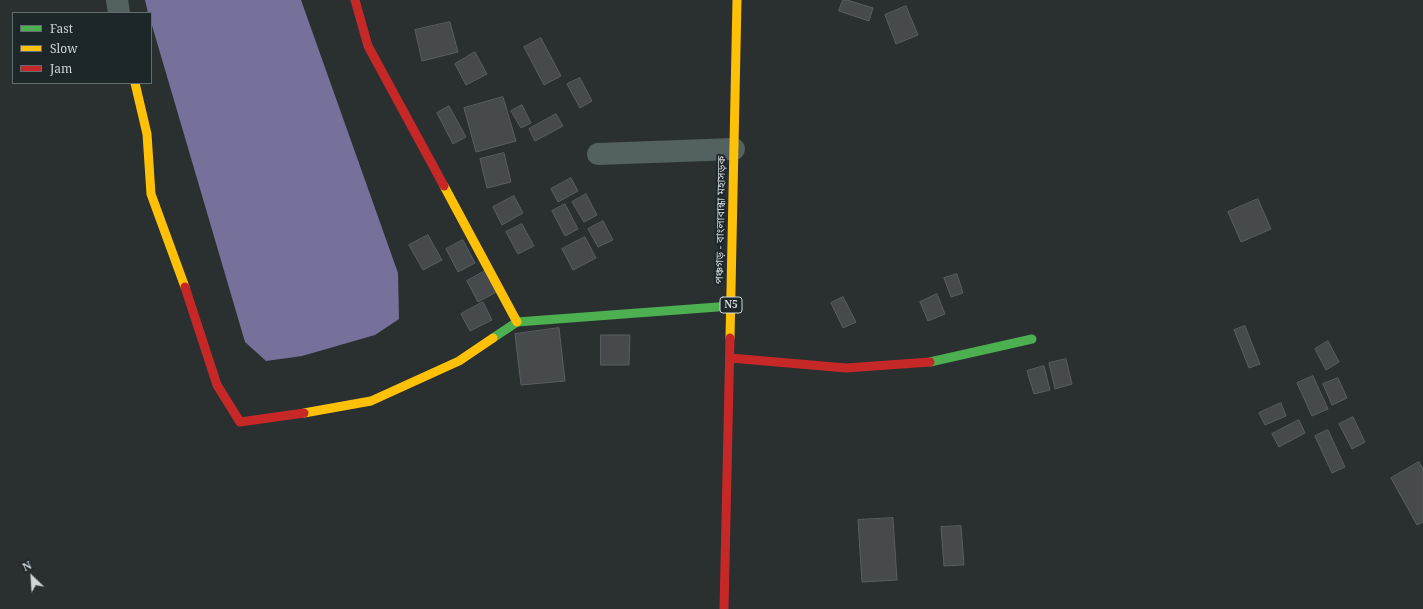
<!DOCTYPE html>
<meta charset="utf-8">
<style>
body{margin:0}
#map{position:relative;width:1423px;height:609px;overflow:hidden;background:#2a2f30;font-family:"Noto Serif",serif}
canvas{display:block}
.legend{position:absolute;left:12px;top:12px;width:140px;height:72px;box-sizing:border-box;background:#1d272a;border:1px solid #646d6f;margin:0;padding:5px 7px;list-style:none;font-size:12px;color:#cfd5d7}
.legend li{display:flex;align-items:center;gap:8px;height:20px}
.legend b{width:20px;border:1px solid #646d6f}
.north{position:absolute;left:12px;top:557px;width:40px;height:40px;-webkit-text-stroke:3px #1d272a;paint-order:stroke;rotate:335deg;font-size:11px;font-weight:700;line-height:16px;text-align:center;color:#cfd5d7}
.north::after{content:'';display:block;margin:auto;width:14px;height:18px;background:#cfd5d7;clip-path:polygon(50% 0,100% 100%,50% 72%,0 100%)}
</style>
<div id="map">
<canvas width="1423" height="609"></canvas>
<ul class="legend">
<li><b style="height:5px;background:#4caf50"></b>Fast</li>
<li><b style="height:5px;background:#ffc107"></b>Slow</li>
<li><b style="height:5px;background:#c62828"></b>Jam</li>
</ul>
<div class="north">N</div>
</div>
<script>
const context = document.querySelector('canvas').getContext('2d');
context.lineJoin = 'round';
function fillPath(path, color) { context.fillStyle = color; context.fill(path, 'evenodd'); }
function trace(path, color, width, dash) { context.strokeStyle = color; context.lineWidth = width; context.lineCap = dash ? 'butt' : 'round'; context.setLineDash(dash || []); context.stroke(path); }
function drawText(font, color, halo, rows, align = 'center') {
  context.font = font + ' "Noto Serif","Noto Sans Bengali",serif'; context.lineWidth = 4; context.setLineDash([]); context.textBaseline = 'middle'; context.strokeStyle = halo; context.fillStyle = color; for (const [text, x, y, turn = 0] of rows) {
    context.save(); context.translate(x, y); context.rotate((+turn || 0) * Math.PI / 180); context.textAlign = isNaN(turn) ? turn : align; if (halo) context.strokeText(text, 0, 0); context.fillText(text, 0, 0); context.restore();
  }
}
const water = new Path2D(`
 M145 0H301L398 273 399 319 375 335 302 356 266 361 245 342 151 22V13H148Z`);
const building = new Path2D(`
 M843 0H847L873 8 869 21 839 11Z
 M906 6 918 35 896 44 885 15Z
 M450 22 458 52 422 61 415 30Z
 M541 38 561 76 544 85 524 47Z
 M475 52 487 74 466 85 455 64Z
 M580 78 592 101 580 108 567 84Z
 M503 97 516 141 476 152 464 108Z
 M522 105 531 123 521 128 511 111Z
 M449 106 466 137 453 144 437 113Z
 M556 114 563 126 535 141 529 129Z
 M504 153 511 182 487 188 480 159Z
 M571 178 578 191 558 202 551 189Z
 M586 194 597 215 584 222 572 202Z
 M514 196 523 213 502 225 493 207Z
 M1258 199 1271 229 1241 242 1228 212Z
 M565 204 578 229 565 236 552 211Z
 M603 221 613 240 598 247 588 229Z
 M522 224 534 246 518 254 506 232Z
 M428 235 442 260 423 270 409 245Z
 M585 237 596 258 573 270 562 249Z
 M463 240 475 263 458 272 446 249Z
 M487 270 498 291 478 302 467 281Z
 M957 274 963 293 951 297 944 278Z
 M937 294 945 314 928 321 920 302Z
 M843 297 856 322 843 328 831 303Z
 M483 302 492 320 470 331 461 314Z
 M1245 326 1260 364 1249 368 1234 330Z
 M559 328 565 381 521 385 515 334Z
 M601 335H630L629 365H601Z
 M1328 341 1339 362 1326 370 1315 349Z
 M1066 359 1072 384 1055 389 1049 363Z
 M1044 366 1050 390 1034 394 1027 371Z
 M1313 376 1328 409 1312 416 1297 383Z
 M1338 378 1347 398 1332 405 1323 384Z
 M1281 403 1286 416 1265 425 1259 413Z
 M1353 417 1365 442 1352 449 1339 424Z
 M1299 420 1305 433 1279 447 1272 434Z
 M1328 430 1345 467 1332 473 1315 436Z
 M1419 462 1423 469V522L1417 525 1391 478Z
 M893 518 897 580 862 582 858 520Z
 M961 526 964 565 944 566 941 527Z`);
const street = new Path2D(`
 M117 0 119 13
 M598 154 734 149`);
const fast = new Path2D(`
 M493 338 517 322 731 306
 M930 362 1032 339`);
const slow = new Path2D(`
 M135 83 147 134 151 194 185 287
 M444 186 517 322
 M730 338 737 0
 M304 413 371 401 459 361 493 338`);
const jam = new Path2D(`
 M355 0 368 46 444 186
 M185 287 217 385 240 422 304 413
 M730 358 846 368 930 362
 M724 609 730 338`);
const shields = [
 [731,305,22]
];
const shieldNames = [
 ["N5",731,305]
];
const streetNames = [
 ["পঞ্চগড় - বাংলাবান্ধা মহাসড়ক",721,220,-89]
];
fillPath(water, '#76719b');
fillPath(building, '#474a4c');
trace(building, '#5a5e60', 1);
trace(street, '#536261', 22);
trace(fast, '#4caf50', 9);
trace(slow, '#ffc107', 9);
trace(jam, '#c62828', 9);
for (const [x, y, w] of shields) { const box = new Path2D(); box.roundRect(x - w / 2, y - 8, w, 16, 3); context.fillStyle = '#1d272a'; context.fill(box); trace(box, '#cfd5d7', 1); }
drawText('bold 10px', '#cfd5d7', null, shieldNames);
drawText('11px', '#cfd5d7', '#1d272a', streetNames);
</script>
